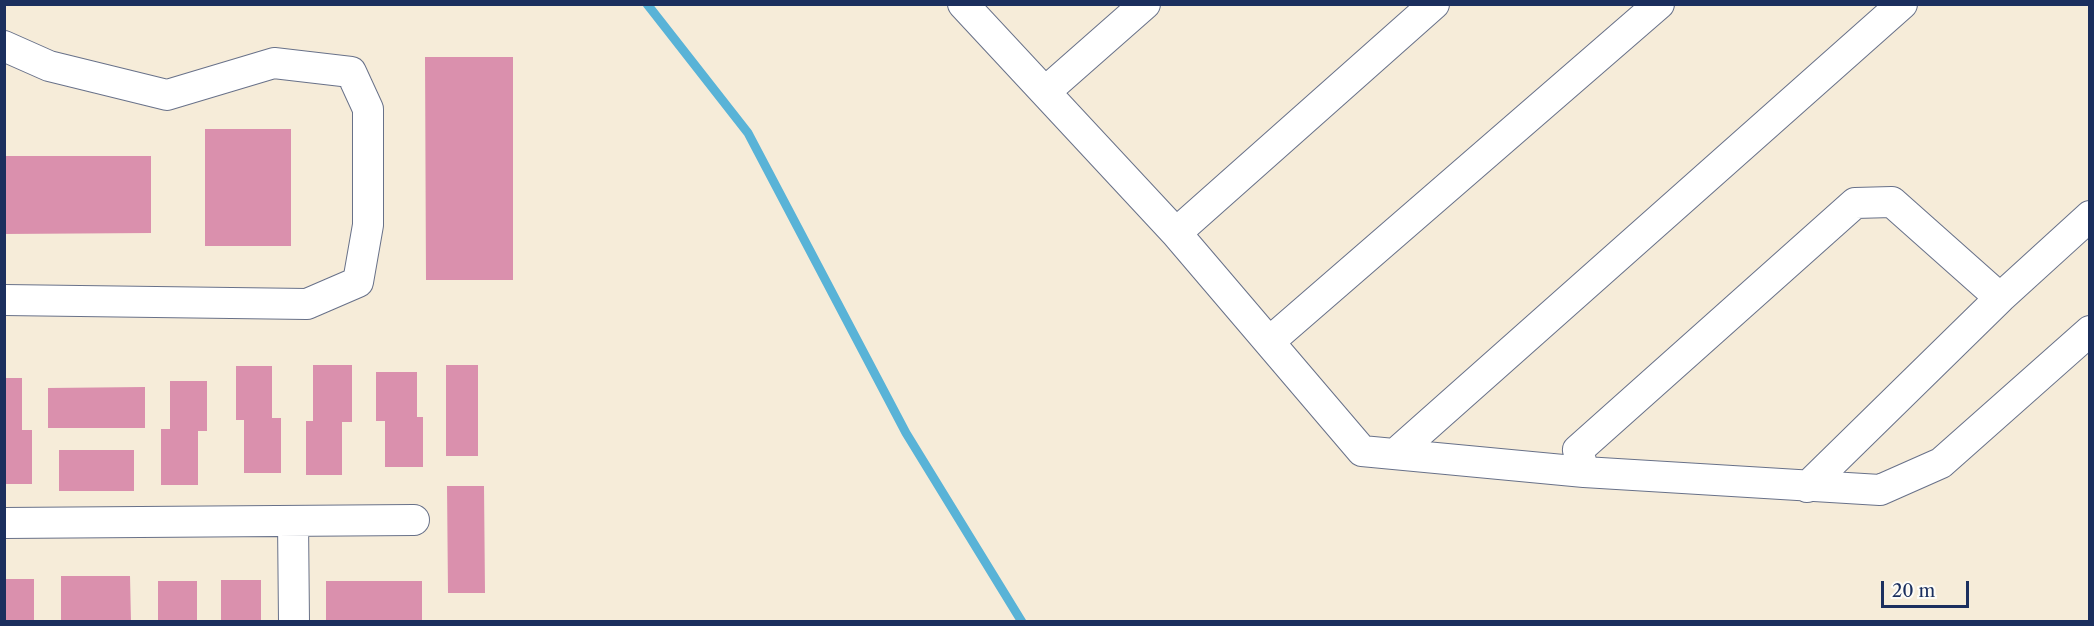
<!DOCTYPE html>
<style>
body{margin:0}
#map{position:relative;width:2094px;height:626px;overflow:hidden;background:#f6ecd9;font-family:"Libre Caslon Text",serif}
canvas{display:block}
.frame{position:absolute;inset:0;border:6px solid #1b2f5e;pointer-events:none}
.scale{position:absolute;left:1881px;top:581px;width:88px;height:27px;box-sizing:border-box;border:3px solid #1b2f5e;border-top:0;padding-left:8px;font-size:18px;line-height:21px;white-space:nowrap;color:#1b2f5e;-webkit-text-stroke:4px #fdfcf7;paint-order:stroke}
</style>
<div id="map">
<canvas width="2094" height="626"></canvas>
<div class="frame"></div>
<div class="scale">20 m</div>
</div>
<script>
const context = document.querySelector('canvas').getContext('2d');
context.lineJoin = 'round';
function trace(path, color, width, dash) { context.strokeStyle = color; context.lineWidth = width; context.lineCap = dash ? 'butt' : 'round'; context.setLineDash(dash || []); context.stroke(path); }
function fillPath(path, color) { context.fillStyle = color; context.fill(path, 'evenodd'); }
const stream = new Path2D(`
 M647 4 748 133 906 433 1022 622`);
const building = new Path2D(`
 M425 57H513V280H426Z
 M205 129H291V246H205Z
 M4 156H151V233L4 234Z
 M313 365H352V422H342V475H306V421H313Z
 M446 365H478V456H446Z
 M236 366H272V418H281V473H244V420H236Z
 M376 372H417V417H423V467H385V421H376Z
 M4 378H22V430H32V484H4Z
 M170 381H207V431H198V485H161V429H170Z
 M145 387V428H48V388Z
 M59 450H134V491H59Z
 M447 486H484L485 593H448Z
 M61 576H130L131 622H61Z
 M4 579H34V622H4Z
 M221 580H261V622H221Z
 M158 581H197V622H158Z
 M326 581H422V621H326Z`);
const minor = new Path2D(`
 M963 4 1176 233 1362 451 1584 472 1880 490 1941 463 2090 331
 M4 46 49 66 167 95 274 63 351 72 368 109V225L358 282 307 304 4 300
 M1045 92 1145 4
 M1176 233 1434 4
 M1269 342 1659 4
 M1395 454 1902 4
 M1584 472 1578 450 1855 203 1892 202 2000 298
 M1807 487 2000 298 2090 216
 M293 521 294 622
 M4 523 414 520`);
trace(stream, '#59b3d7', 9);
fillPath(building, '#da90ad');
trace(minor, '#687189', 32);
trace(minor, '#fff', 30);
</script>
